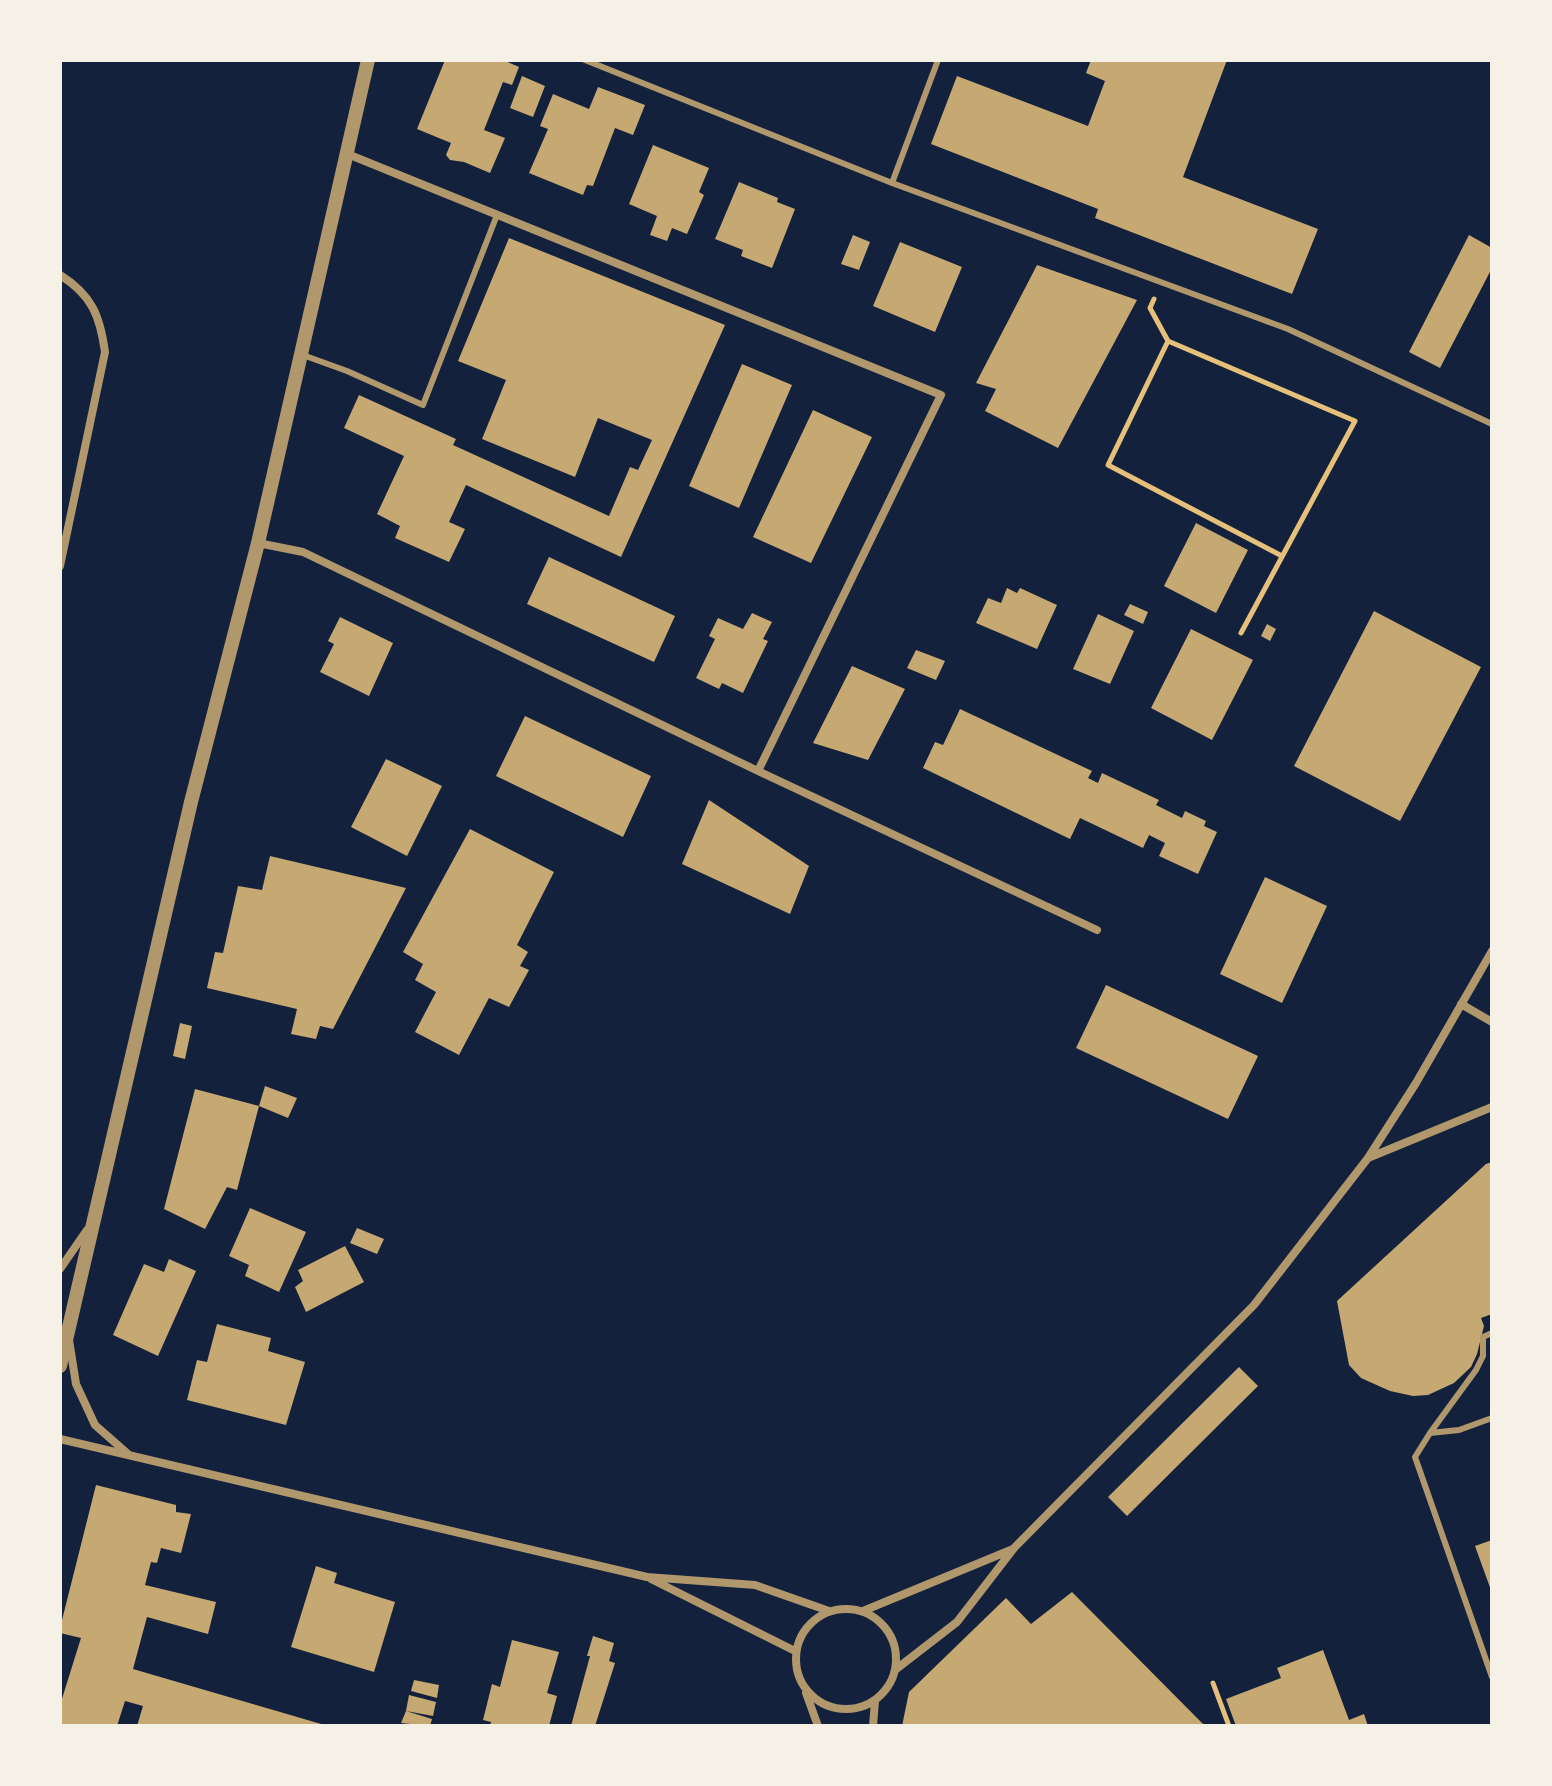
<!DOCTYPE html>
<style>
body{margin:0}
#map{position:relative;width:1552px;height:1786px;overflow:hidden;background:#14213d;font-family:"DM Sans",sans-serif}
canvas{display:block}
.frame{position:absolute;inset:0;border:62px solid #f6f1e7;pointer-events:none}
</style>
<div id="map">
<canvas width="1552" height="1786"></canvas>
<div class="frame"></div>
</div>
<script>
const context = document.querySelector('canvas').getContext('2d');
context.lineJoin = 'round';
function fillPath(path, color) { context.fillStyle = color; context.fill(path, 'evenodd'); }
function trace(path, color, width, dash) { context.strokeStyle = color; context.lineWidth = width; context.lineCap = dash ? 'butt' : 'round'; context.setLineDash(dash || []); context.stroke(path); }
const building = new Path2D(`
 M445 60H503L519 67 512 85 503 82 484 130 505 138 490 173 464 162 450 160 446 155 451 143 417 129Z
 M1091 60H1227L1183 177 1318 229 1292 294 1095 218 1098 209 931 144 957 76 1088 126 1105 81 1086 73Z
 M522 76 545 86 533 117 510 108Z
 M598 87 645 105 633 135 615 128 593 186 587 185 583 195 529 173 548 129 540 126 553 94 589 109Z
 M653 145 709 168 699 192 704 195 687 234 672 228 667 241 650 235 657 216 629 204Z
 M739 182 778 198 777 202 795 209 772 268 741 256 743 250 715 239Z
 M853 235 870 242 859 270 841 264Z
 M1469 235 1492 248V268L1440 368 1409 352Z
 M509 238 725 325 621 557 466 485 449 522 465 529 449 562 395 538 400 526 377 514 404 456 344 428 359 395 456 439 453 445 609 516 630 467 638 470 652 440 598 418 575 477 482 439 506 380 458 361Z
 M900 242 962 267 935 332 873 306Z
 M1037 265 1137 300 1058 448 985 411 996 389 976 383Z
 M742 364 792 385 739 508 689 486Z
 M813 410 872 437 811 563 753 537Z
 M1196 523 1248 550 1216 613 1164 586Z
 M549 557 675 616 654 662 527 604Z
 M1007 588 1017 593 1020 588 1057 605 1037 649 976 623 988 598 1001 603Z
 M1130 604 1148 612 1143 624 1124 615Z
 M1374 611 1481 667 1400 821 1294 766Z
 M752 613 772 622 763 639 768 641 743 693 722 683 719 689 696 678 715 639 709 636 718 618 743 629Z
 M1098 614 1134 631 1110 684 1073 669Z
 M340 617 393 643 369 696 320 672 334 644 328 641Z
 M1267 624 1276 629 1270 641 1261 636Z
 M1191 629 1253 660 1212 740 1151 708Z
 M916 650 945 661 936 680 907 668Z
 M852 666 905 689 868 760 813 743Z
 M960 709 1092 771 1088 778 1098 783 1102 773 1159 800 1156 805 1182 818 1185 811 1206 821 1204 826 1217 832 1198 874 1159 856 1165 843 1149 835 1143 848 1080 818 1070 839 923 768 935 742 943 745Z
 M525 716 651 776 623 837 496 776Z
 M386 759 442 786 407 856 351 827Z
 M709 800 809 866 790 914 682 864Z
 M470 829 554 872 517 945 528 952 520 966 529 970 509 1007 489 998 459 1055 415 1032 436 992 415 980 423 964 403 952Z
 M270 856 406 888 333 1029 320 1026 316 1039 291 1034 297 1009 207 988 215 952 223 953 238 886 262 890Z
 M1265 877 1327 906 1282 1003 1220 974Z
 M1106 985 1258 1056 1228 1119 1076 1048Z
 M180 1023 192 1026 185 1059 173 1056Z
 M265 1086 297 1098 288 1118 259 1106Z
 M195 1089 259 1106 237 1190 227 1187 205 1229 164 1209Z
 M1492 1162V1314L1481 1318 1484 1326 1477 1354 1471 1367 1454 1383 1428 1395 1413 1396 1390 1391 1361 1378 1349 1365 1337 1301 1486 1164Z
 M250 1208 306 1232 279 1292 245 1276 249 1265 229 1256Z
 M357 1228 384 1239 377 1254 350 1243Z
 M345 1246 364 1282 306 1312 295 1287 303 1281 298 1270Z
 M169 1259 196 1271 158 1356 113 1335 144 1264 164 1272Z
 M217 1324 271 1338 268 1351 305 1362 286 1425 187 1400 197 1360 207 1362Z
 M1239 1367 1258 1386 1127 1516 1108 1497Z
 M96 1485 176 1505V1512L191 1514 181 1553 161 1548 157 1563 151 1562 145 1585 216 1602 208 1634 147 1617 133 1669 328 1726H137L143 1706 125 1701 117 1726H60V1705L81 1638 60 1633V1628Z
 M1492 1540V1593L1475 1546Z
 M316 1566 337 1573 334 1583 395 1602 374 1672 291 1647Z
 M1072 1592 1205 1726H902L909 1692 1006 1598 1031 1624Z
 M593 1636 614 1643 609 1661 615 1663 595 1726H571L590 1656H587Z
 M512 1640 559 1652 547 1693 557 1696 549 1726H490L491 1722 483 1720 492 1684 500 1687Z
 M1323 1650 1349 1720 1364 1714 1368 1726H1236L1226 1699 1281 1678 1277 1668Z
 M414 1680 439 1685 437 1698 411 1691Z
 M409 1695 436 1702 433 1716 406 1711Z
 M406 1711 432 1719 430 1726 401 1723Z`);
const path = new Path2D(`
 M1154 299 1150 308 1168 341
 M1241 633 1355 421 1168 341 1108 465 1282 556
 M1213 1683 1229 1726`);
const service = new Path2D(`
 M585 60 892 183 1288 329 1492 424
 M892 183 938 60
 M300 354 347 371 423 405 497 215
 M1492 1418 1459 1430 1430 1433 1415 1457 1492 1677
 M1430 1433 1476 1370 1483 1356V1337L1492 1333`);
const minor = new Path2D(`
 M345 153 941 395 758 771
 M60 275C92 295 100 316 105 352L60 566
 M258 543 303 552 758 771 1097 930
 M1461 1004 1492 1022
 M1368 1158 1492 1107
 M60 1269 87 1230
 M69 1340 76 1384 95 1425 128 1454
 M60 1439 647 1577 755 1585 829 1611
 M651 1579 795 1651
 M796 1659a50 50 0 1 1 100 0a50 50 0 1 1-100 0Z
 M863 1611 1013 1549
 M895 1670 957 1622 1014 1548 1254 1305 1368 1158 1416 1083 1492 951
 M806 1693 818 1726
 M873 1726 875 1701`);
const tertiary = new Path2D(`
 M60 1366 191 802 258 543 368 60`);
fillPath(building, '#c6a872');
trace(path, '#e5c07b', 5);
trace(service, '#b1986c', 6);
trace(minor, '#b1986c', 8);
trace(tertiary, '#b1986c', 14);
</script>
